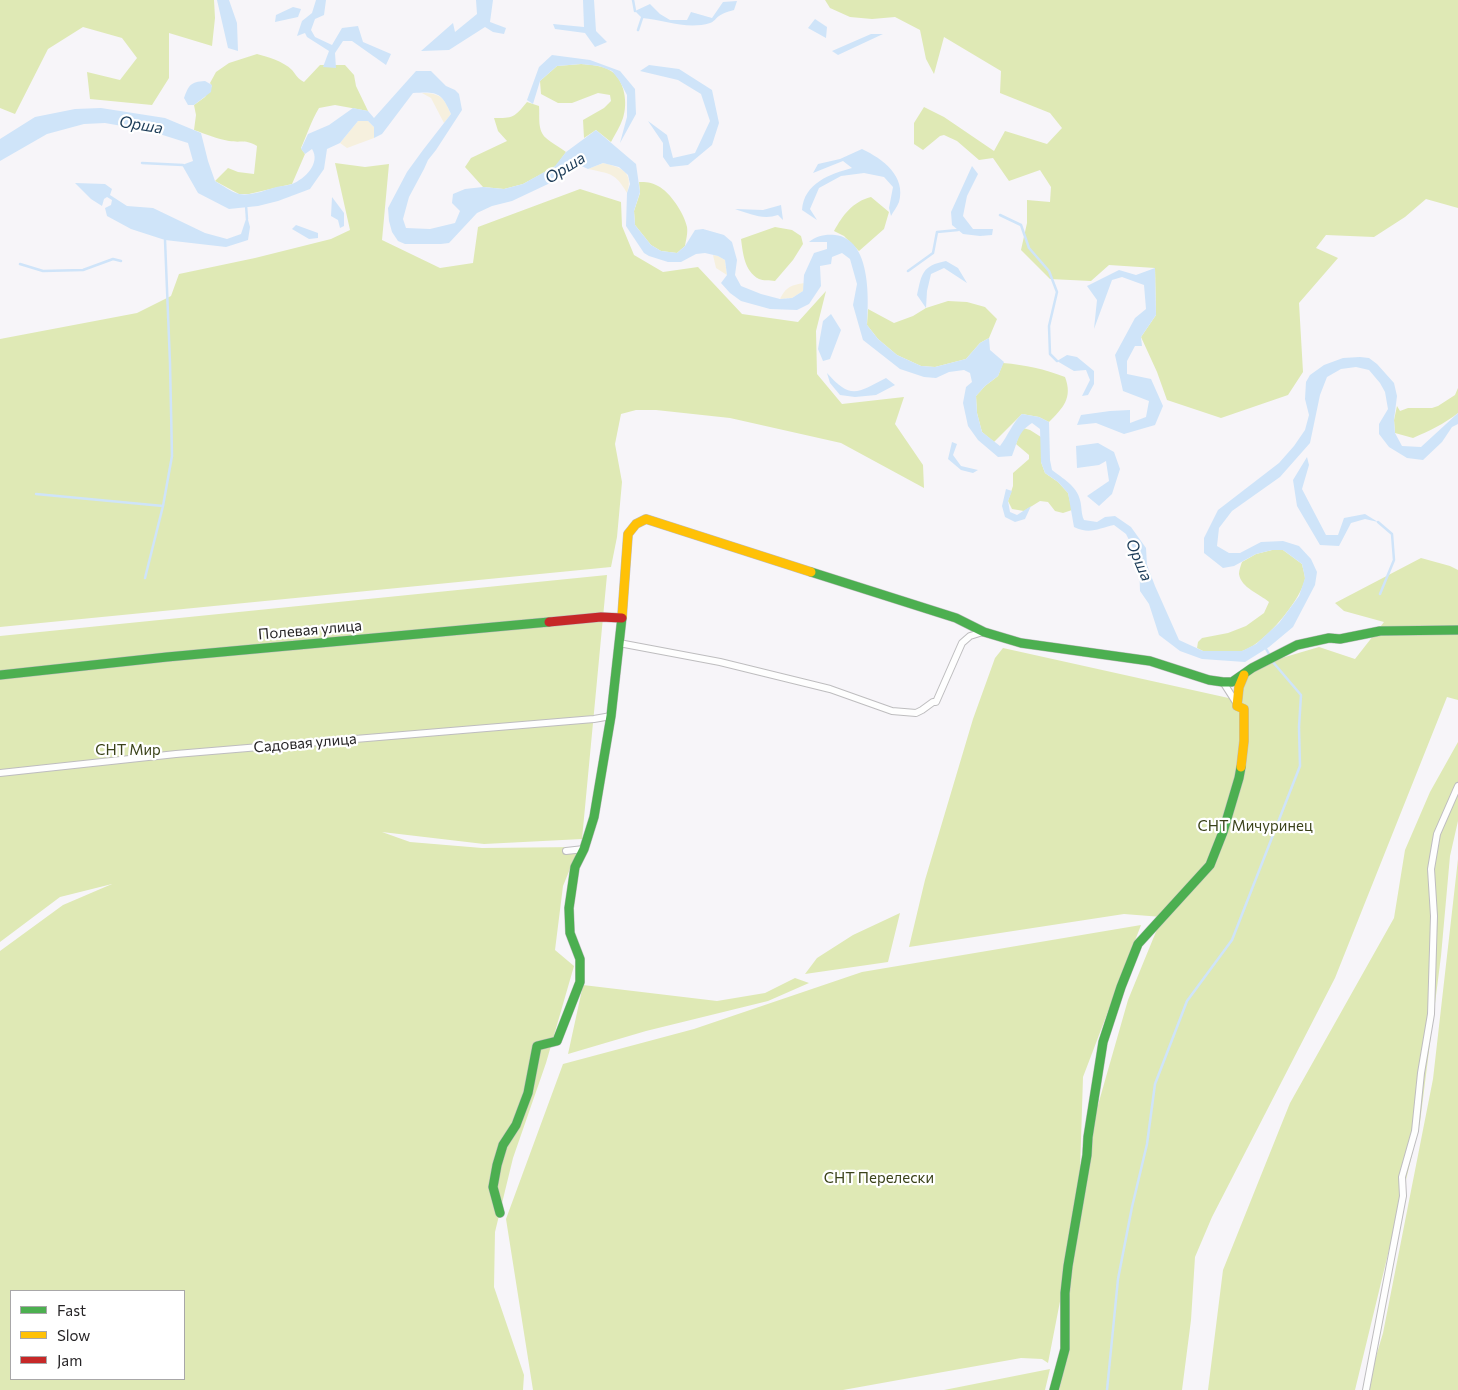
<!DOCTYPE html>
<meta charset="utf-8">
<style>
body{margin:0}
#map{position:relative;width:1458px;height:1390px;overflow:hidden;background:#f7f5f9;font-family:Commissioner,sans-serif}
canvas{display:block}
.legend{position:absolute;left:10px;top:1290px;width:175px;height:90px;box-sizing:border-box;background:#fff;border:1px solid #a8a7a8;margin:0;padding:6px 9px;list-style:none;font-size:15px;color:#262426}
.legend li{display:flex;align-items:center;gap:10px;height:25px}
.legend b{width:25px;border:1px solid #a8a7a8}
</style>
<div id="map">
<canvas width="1458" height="1390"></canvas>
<ul class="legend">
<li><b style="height:6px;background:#4caf50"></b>Fast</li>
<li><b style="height:6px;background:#ffc107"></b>Slow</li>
<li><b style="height:6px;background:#c62828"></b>Jam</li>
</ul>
</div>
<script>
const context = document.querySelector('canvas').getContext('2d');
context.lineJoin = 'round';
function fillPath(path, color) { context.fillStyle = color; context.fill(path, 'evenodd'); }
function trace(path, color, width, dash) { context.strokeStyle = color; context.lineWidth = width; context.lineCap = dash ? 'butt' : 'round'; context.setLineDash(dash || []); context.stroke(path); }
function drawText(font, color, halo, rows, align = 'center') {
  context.font = font + ' Commissioner,sans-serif'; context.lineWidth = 4.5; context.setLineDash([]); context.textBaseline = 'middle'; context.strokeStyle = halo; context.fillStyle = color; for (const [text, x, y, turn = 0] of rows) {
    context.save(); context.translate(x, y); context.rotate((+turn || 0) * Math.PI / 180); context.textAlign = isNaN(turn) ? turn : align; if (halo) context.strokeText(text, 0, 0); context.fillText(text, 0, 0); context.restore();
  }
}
const green = new Path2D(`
 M0 0H214L215 18 212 46 169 33V78L152 105 90 99 87 72 120 80 137 58 122 38 83 27 48 49 15 114 0 108Z
 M825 0H1458V208L1426 199 1405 217 1374 237 1326 235 1316 248 1338 258 1299 303 1303 372 1288 395 1221 418 1167 400 1157 372 1141 337 1156 315 1155 268 1109 265 1091 281 1050 279 1021 250 1027 223V200L1050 202 1051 187 1040 170 1009 181 993 158 979 160 957 141 944 135 940 136 923 150 914 144V123L924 107 944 117 994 151 1005 131 1047 144 1062 128 1050 113 1000 93 1001 71 944 37 934 74 926 59 920 30 895 17 872 19 850 17 830 8Z
 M257 54C268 57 283 61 292 70 296 75 298 79 304 82L320 65H345L354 75 356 86 368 111 335 105 319 108C311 121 307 135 301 148L305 154 292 184 249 194H239L215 181 228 168 238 172 254 174 257 146C244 139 242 143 229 141 217 139 206 134 194 130L196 115 194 105 205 97 212 86 210 83 216 72 229 63Z
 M581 64C591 65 602 65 611 71 625 80 628 104 623 118 620 127 615 134 611 142L596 130 584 138 583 120 604 108 611 101 610 95 598 93 572 103H558L541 94 540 81 557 66Z
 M527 102 539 106C540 117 537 130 546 138 551 143 560 147 566 152L556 166 523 184 504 189 483 187 465 167 471 158 507 141 498 131 494 118C513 118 514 118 527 102Z
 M335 163 365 167 389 164 382 240 440 268 473 263 478 227 580 189 621 202 622 226 634 255 663 272 698 267 742 314 798 322 826 291 816 331 817 374 842 404 904 397 895 424 923 465 924 488 841 443 730 418 656 410H636L621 414 615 444 622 482 617 537 611 567 0 627V339L137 313 171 296 179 274 255 258 331 239 350 230Z
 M639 182C646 182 651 182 658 186 670 192 684 213 687 227 688 233 686 240 685 246L677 253 661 251 651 245 635 225 634 211 640 193Z
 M871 197 889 212 884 229 859 251 844 236 834 231C843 215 852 202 871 197Z
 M775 227 792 230 801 236 803 244 793 260 775 281C770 280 763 281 759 279 744 271 743 253 741 239Z
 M948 301 967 302 985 307 997 319 989 338 980 343 966 359 935 367 921 366 897 355 878 339 867 325 868 309 894 323 913 316 926 308Z
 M1003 363C1026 365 1044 369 1065 377 1073 398 1063 408 1049 422L1039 417 1022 414 994 442 982 432 977 413 976 396 985 386 998 376Z
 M1458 388V413C1444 424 1429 431 1413 438L1395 433 1394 420 1397 406 1400 411 1408 408H1432L1438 406 1455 395Z
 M1023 428 1030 430 1041 437V462L1045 473 1058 482 1068 493 1072 510 1063 513 1055 511 1048 502 1040 501 1024 511 1012 509 1008 501 1013 486V473L1029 459V455L1016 444 1019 435Z
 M1272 550H1283L1302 564C1303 569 1305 575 1305 579 1301 600 1263 646 1242 651 1234 653 1213 651 1203 651L1197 648 1198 642 1202 638 1228 633 1246 626 1264 613 1269 602C1260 594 1241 588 1239 574 1239 570 1241 565 1242 562L1256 554Z
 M1421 558 1450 566 1458 570V700L1447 697 1335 978 1212 1217 1195 1257 1191 1320 1182 1390H1059L1069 1349 1070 1269 1096 1112 1128 1000 1162 917 1124 914 909 947 925 880 973 719 995 658 1003 648 1233 699 1251 667 1319 647 1355 659 1384 622 1344 611 1335 603Z
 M607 575 582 839 484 844 382 832 410 842 482 848 579 847 563 886 555 950 574 966 546 1063 513 1158 495 1232 494 1287 524 1375 523 1390H0V951L63 905 112 884 60 897 0 942V636ZM11 1291H184V1379H11Z
 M1458 742V821L1450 856 1441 956 1420 1122 1355 1390H1208L1223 1270 1290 1103 1394 918 1405 850 1430 792Z
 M1458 859V1390H1366L1383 1333 1433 1079Z
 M900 913 888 962 805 974 817 958 853 935Z
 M1141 925 1083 1077 1079 1204 1048 1363 1042 1359 1021 1358 843 1390H533L506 1219 563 1064 694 1029 862 972Z
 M795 978 809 983 768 1001 646 1031 568 1054 583 985 717 1001 765 993Z
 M1050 1369 1045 1390H944Z`);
const sand = new Path2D(`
 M422 93C441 93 444 98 451 114L444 123 431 98Z
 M358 121H368L374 127V138L347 148 340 143Z
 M603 163C621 167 634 172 627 193 615 172 610 174 588 169Z
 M713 255 718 256 725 260 727 275 716 268Z
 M804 283 803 291 792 298 780 299C786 287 791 285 804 283Z`);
const water = new Path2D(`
 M217 0H229L237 23 238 51 228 48Z
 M316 0H326L324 15 315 19 311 30 315 37 332 45 342 28 358 26 363 42 391 54 386 65 352 41H343L335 53 336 68 323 67 329 51 307 37 305 33 297 36 302 21 312 13Z
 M476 0H493L490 22 506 28 504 34 493 32 485 27 449 50 421 51 453 23 455 32 477 14Z
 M583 0H594L596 31 607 42 595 47 585 33 555 29 553 24 584 27Z
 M737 1 734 10C730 11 723 13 719 16 716 18 714 22 710 23 687 30 665 20 642 18L635 11 650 4 660 14 670 20H687L691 12 712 18 723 2Z
 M293 7 301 9 298 17 275 22 276 15Z
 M815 19 827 27 826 38 808 28Z
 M871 34H883L838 55 832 51Z
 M552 55 590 60 620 71 635 89 636 114 620 143 627 117V95L619 80 612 71 599 66 581 64 557 66 540 81 533 104 527 100 539 67Z
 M649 65 679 69 712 90 719 123 712 145 688 165 670 167 663 157V143L648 121 667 135 673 158 695 153 710 121 701 94 678 80 640 71Z
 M416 71H431L446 86 455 90 459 94 462 110 436 150 428 160 424 169 409 197 403 219 406 228 430 229 455 223 460 211 452 203 453 194 465 189 483 187 504 189 523 184 555 166 566 152 596 130 636 164 640 192 634 211 635 225 651 245 661 251 677 253 685 246 695 230 703 229 724 235 732 242 737 260 735 275 741 286 761 294 780 299 792 298 803 291 804 275 814 253 827 249V242H809C816 236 825 234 835 235 871 239 869 298 867 325L878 339 897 355 921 366 935 367 966 359 980 343 989 338 990 350 1004 362 998 376 985 386 976 396 977 413 982 432 1000 446C1008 436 1012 423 1022 414L1039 417 1049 422 1050 460 1052 470C1062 478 1077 486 1080 500 1082 507 1081 514 1084 520L1097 522 1105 517 1115 516 1131 527 1146 548 1147 565 1155 586 1179 640 1203 651H1242L1256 644 1279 623 1299 596 1305 578 1302 564 1283 550H1272L1256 554 1234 566 1223 568 1204 553V538L1218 510 1279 463 1294 446 1305 430 1309 415 1305 399 1306 382 1310 375 1324 365 1343 358 1360 357 1369 358 1377 364 1394 383 1397 396 1394 420 1395 433 1402 446 1421 447 1458 413V424L1452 427 1442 442 1423 460 1407 458 1389 447 1379 434V424L1388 409 1385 392 1380 383 1369 370 1356 367 1341 369 1327 377 1320 395 1310 443 1280 477 1232 511 1219 528 1217 546 1229 553H1240L1261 542 1283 541 1299 546 1311 559 1317 572 1315 585 1293 627 1269 647 1245 662 1202 659 1180 651 1159 635 1149 604 1140 591 1139 560 1126 534 1114 525C1099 528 1090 535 1074 527L1068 493 1058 482 1045 473 1041 462 1040 429 1032 423C1018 432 1018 441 1012 456L998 457 978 440 968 426 963 403 966 387 972 382 970 373 964 370 949 372 936 378 924 377 900 369 863 340 853 305 857 284 850 259 842 253 832 257 831 264 820 266 821 286 809 304 797 310 770 309 741 301 730 293 721 283 727 275 725 260 718 256 705 253 696 254 681 262H668L649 256 644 253 626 226 627 193 630 184 628 175 619 167 603 163 588 169 575 163 565 176 512 201 492 206 477 213 449 243 441 244H405L398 241 392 232 389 221 388 208 407 172 423 150 451 114C441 91 436 92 413 93L382 134 374 138V127L368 121H358L340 143 327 149 324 169 310 189 278 201 258 206 229 209 198 193 182 165 193 161 188 143 150 131 105 123 84 124 47 134 0 161V139L35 117 75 109 101 108 165 118 201 133 208 161 215 181C222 185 231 192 239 194 250 196 263 191 273 188 279 186 286 186 292 184 305 179 321 163 312 149L305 154 301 149 308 134 329 125 353 108 368 111 374 118Z
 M205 81 212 85 211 92 194 105H188L184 98C189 85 190 82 205 81Z
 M862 149C883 159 906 176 899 202 897 207 893 212 891 216L889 208 893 187 884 177 864 173 841 176 819 188 810 209 817 220 802 210C804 183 830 174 852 168L843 161 813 173 818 164 840 159Z
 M972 166 978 174 967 196 963 216 973 229H993L992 235 980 236 963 234 952 225 951 212Z
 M75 183 105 184 112 189 110 195 127 206 153 208 205 233 227 239 241 234 247 216 250 227 248 240 226 247 165 240 131 229 107 216 105 208 111 205 112 200 107 197 104 199 102 206 91 199Z
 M332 197 344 213V226L340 228 338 220 331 216Z
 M781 205 783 220 778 215C763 220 750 214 735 209L763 210Z
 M296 225 318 233V238L309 239 292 229Z
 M946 261 958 268 967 283 944 268 931 274 927 291 926 308 917 295C922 273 922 266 946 261Z
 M1155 268 1156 315 1141 337 1142 346H1135L1127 361V374L1151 379 1163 406 1155 425 1124 434 1096 423 1077 425 1081 415 1110 411 1130 410V423L1146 417 1149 401 1123 391 1115 355 1135 318 1146 309 1144 285 1122 277 1112 280 1094 329 1097 300 1087 286 1119 270 1136 275Z
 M831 314 841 330 830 359 823 361 818 349 823 321Z
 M1067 355 1077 357 1094 371V384L1088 395 1082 396 1090 380 1086 370 1074 371 1057 361Z
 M827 373C851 400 857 393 886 378L895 385 876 395 855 397 840 395 830 383Z
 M952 442 957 444 953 455 961 466 978 470 973 473 961 470 948 459Z
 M1098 443 1114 452 1120 469 1112 494 1099 506 1087 496 1109 481 1106 461 1099 465 1077 468 1076 446Z
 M1307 457 1309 465 1302 489 1326 535H1338L1344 518 1365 514 1378 522 1365 519 1351 523 1339 546 1320 545 1297 506 1293 480Z
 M1006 489 1012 491 1008 501 1010 512 1017 515 1031 506 1025 519 1015 522 1005 517 1002 506Z`);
const stream = new Path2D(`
 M633 0 635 11
 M638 30 642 18
 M142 163 183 165
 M246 205 247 219
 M1000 215 1021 225 1029 248 1049 271 1057 292 1049 326 1050 354 1057 361
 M20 264 43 271 83 270 113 259 121 261
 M908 271 933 253 937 232 958 230
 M36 494 163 506
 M1378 522 1392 534 1394 560 1380 594
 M145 578 163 506 172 456 170 363 165 240 166 238
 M1265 647 1269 654
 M1107 1390 1118 1279 1132 1207 1147 1144 1155 1084 1187 1001 1232 940 1300 766 1299 727 1301 695 1272 661`);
const street = new Path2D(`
 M619 643 720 662 830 689 892 711 916 713 922 710 933 702H936L962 643 970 636 983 632
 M1223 682 1237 704
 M0 773 176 754 594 719 611 716
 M566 851 584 849
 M1366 1390 1403 1196 1402 1177 1415 1131 1421 1073 1431 1014 1434 916 1431 869 1437 834 1458 786`);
const fast = new Path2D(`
 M811 572 956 618 984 632 1021 643 1150 661 1209 680 1223 682H1232L1252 668 1297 645 1329 638 1340 639 1380 631 1458 630
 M0 675 167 657 549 622
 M500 1213 493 1187 497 1165 503 1145 516 1125 528 1093 537 1046 557 1041 580 982V959L570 933 569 908 575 867 584 849 594 817 611 716 622 617
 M1054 1390 1065 1349V1293L1068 1266 1087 1155 1088 1137 1103 1042 1121 987 1138 944 1210 865 1223 832 1239 778 1241 767`);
const slow = new Path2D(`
 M622 617 628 534 636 524 646 519 811 572
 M1241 767 1244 741V709L1237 706 1239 687 1244 675`);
const jam = new Path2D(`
 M549 622 601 617 622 618`);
const streetNames = [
 ["Полевая улица",310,630,-5],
 ["Садовая улица",305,743,-5]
];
const parkNames = [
 ["СНТ Мир",128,750],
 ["СНТ Мичуринец",1255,826],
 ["СНТ Перелески",879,1178]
];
const waterNames = [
 ["Орша",141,125,9],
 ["Орша",565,168,-32],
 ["Орша",1139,560,67]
];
fillPath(green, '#dfe9b5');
fillPath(sand, '#f6f0de');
fillPath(water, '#cfe4f9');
trace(stream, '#cfe4f9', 2.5);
trace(street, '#bebdbf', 8);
trace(fast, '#bebdbf', 10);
trace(slow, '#bebdbf', 10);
trace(jam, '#bebdbf', 10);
trace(street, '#fefefe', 6);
trace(fast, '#4caf50', 9);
trace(slow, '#ffc107', 9);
trace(jam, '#c62828', 9);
drawText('15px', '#262426', '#fff', streetNames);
drawText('15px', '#3b431a', '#fff', parkNames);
drawText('italic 16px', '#1b3b57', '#fff', waterNames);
</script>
